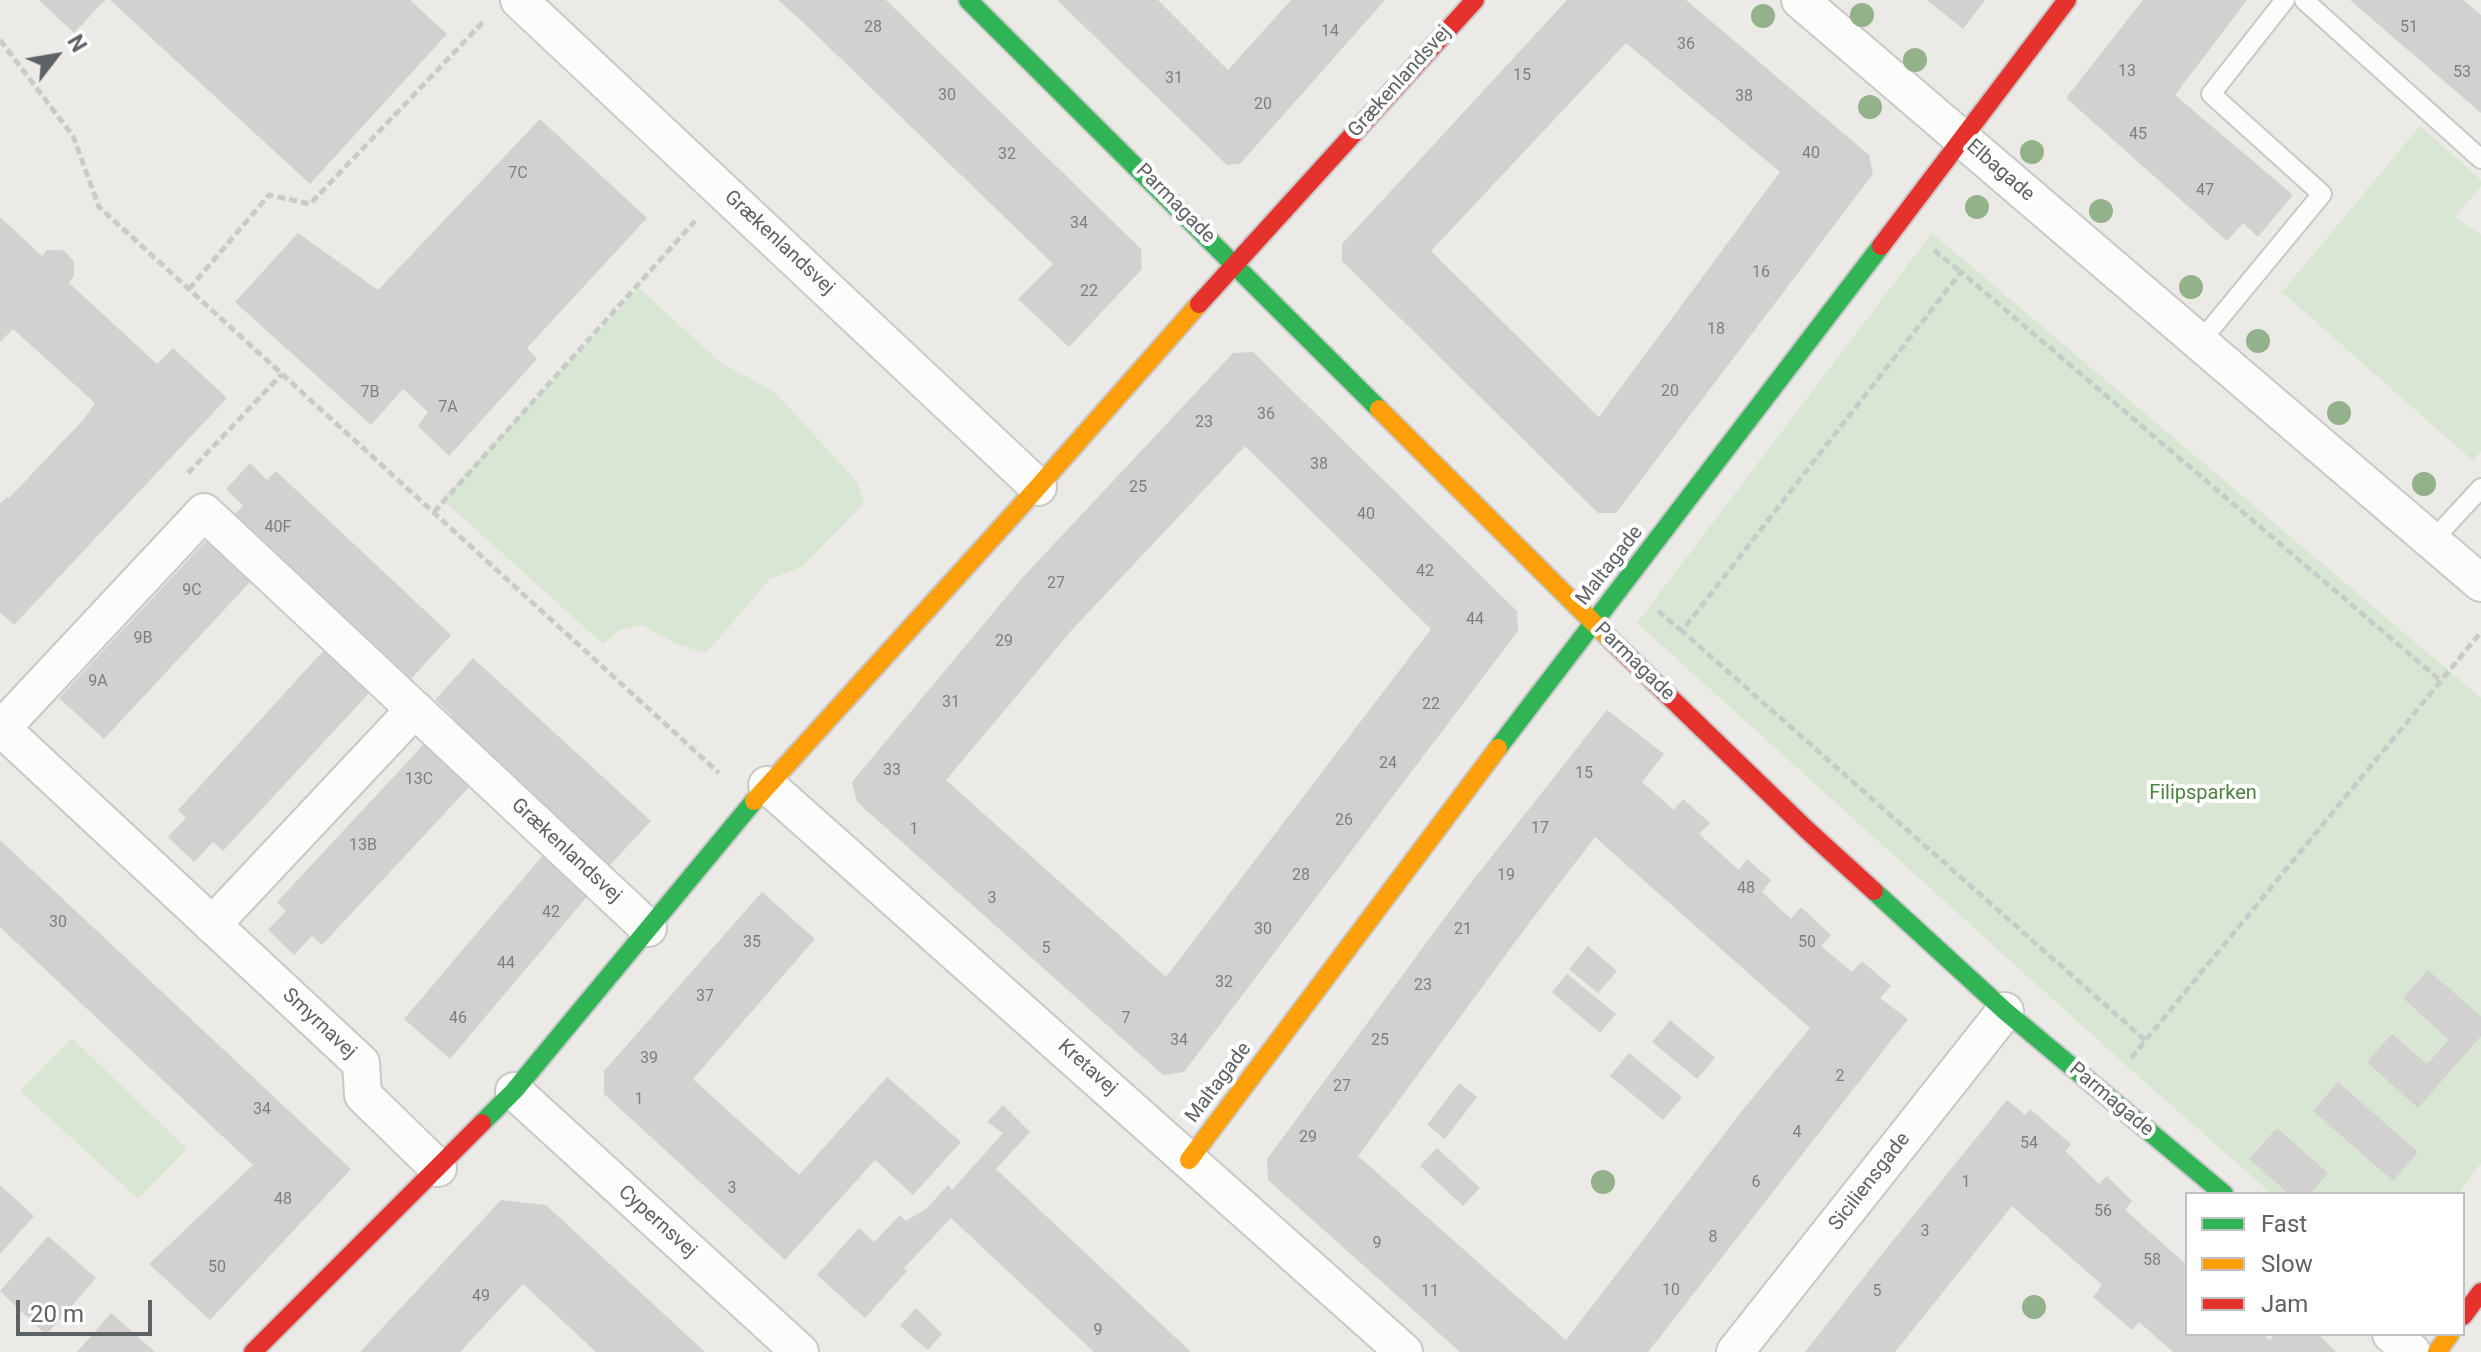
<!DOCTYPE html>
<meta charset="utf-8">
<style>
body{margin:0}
#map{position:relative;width:2481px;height:1352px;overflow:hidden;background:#eceae7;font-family:Roboto,sans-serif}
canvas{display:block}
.legend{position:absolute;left:2185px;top:1192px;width:280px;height:144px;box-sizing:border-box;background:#fff;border:2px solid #bec0c1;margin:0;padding:10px 14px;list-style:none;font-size:24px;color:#5d6264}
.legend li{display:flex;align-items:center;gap:16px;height:40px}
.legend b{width:40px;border:2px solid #bec0c1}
.north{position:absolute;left:16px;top:16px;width:80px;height:80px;-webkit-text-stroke:6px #fff;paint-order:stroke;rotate:59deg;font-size:22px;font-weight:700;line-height:32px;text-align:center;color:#5d6264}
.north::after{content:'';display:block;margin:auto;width:28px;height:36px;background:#5d6264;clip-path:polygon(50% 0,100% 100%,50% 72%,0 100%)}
.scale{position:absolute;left:16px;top:1300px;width:136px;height:36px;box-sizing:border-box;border:4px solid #5d6264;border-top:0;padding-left:10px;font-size:24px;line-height:28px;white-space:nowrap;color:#5d6264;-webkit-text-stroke:6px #fff;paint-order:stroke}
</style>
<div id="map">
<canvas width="2481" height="1352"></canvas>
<ul class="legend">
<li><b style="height:10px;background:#30b455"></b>Fast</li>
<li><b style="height:10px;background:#ff9f0a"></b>Slow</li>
<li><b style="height:10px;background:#e5322d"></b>Jam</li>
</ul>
<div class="north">N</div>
<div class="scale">20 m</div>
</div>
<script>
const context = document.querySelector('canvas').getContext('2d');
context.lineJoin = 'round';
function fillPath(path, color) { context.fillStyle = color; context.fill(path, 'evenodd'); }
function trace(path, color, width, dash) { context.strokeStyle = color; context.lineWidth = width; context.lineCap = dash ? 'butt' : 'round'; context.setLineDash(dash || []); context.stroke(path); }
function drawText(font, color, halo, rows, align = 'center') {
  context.font = font + ' Roboto,sans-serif'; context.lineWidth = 8; context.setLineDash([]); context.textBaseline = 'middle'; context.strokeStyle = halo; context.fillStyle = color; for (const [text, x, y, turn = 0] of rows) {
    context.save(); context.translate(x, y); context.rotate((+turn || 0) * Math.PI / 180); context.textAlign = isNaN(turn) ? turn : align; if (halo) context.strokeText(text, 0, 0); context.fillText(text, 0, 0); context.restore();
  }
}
const green = new Path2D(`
 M2420 126 2481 180V186L2455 217 2481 235V451L2473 461 2282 292Z
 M1932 233 2481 698V1163L2458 1194H2272L2130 1069 1637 623Z
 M639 288 721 363 776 393 857 482 864 503 803 566 770 579 706 653 674 643 643 625 619 630 603 644 442 499Z
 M72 1038 187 1149 138 1199 20 1091Z`);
const building = new Path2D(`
 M39 0H105L74 33Z
 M110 0H410L447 34 310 184Z
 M778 0H886L1141 249 1142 269 1069 347 1018 299 1053 264 807 26Z
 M1057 0H1158L1228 70 1291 0H1385L1240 164 1227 165Z
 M1567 0H1686L1869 155 1873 174 1616 513H1598L1342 261V244ZM1626 43 1780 172 1599 417 1431 251Z
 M1927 0H1985L1963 29Z
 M2143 0H2247L2175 95 2293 195 2258 237 2243 223 2227 241 2066 98Z
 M2350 0H2463L2481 15V113Z
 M540 119 647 218 527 348 537 359 449 456 418 426 428 412 403 389 371 425 235 302 298 233 378 290Z
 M0 217 42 256 47 250H63L74 261V276L69 283 157 364 173 348 227 398 14 625 0 612V504L7 497 9 498 84 419 95 403 13 329 0 342Z
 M1253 352 1517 611 1518 631 1184 1072 1163 1075 857 802 852 782 1023 577 1233 353ZM1245 446 1431 629 1166 977 946 780 1071 631Z
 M250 463 267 480 276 471 451 635 411 679 234 515 243 506 226 489Z
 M207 540 251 581 104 739 59 698Z
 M324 650 370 692 223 851 213 842 194 862 168 837 186 818 178 810Z
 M473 658 651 821 609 866 450 717 452 716 435 700Z
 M1607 710 1664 754 1642 782 1674 810 1683 799 1710 823 1699 834 1739 870 1747 859 1771 880 1762 892 1791 919 1801 907 1831 935 1821 946 1852 972 1862 961 1891 986 1880 998 1908 1019 1648 1352H1460L1268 1180 1267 1159 1466 889ZM1595 837 1810 1028 1738 1116 1566 1340 1358 1156 1524 930Z
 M425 743 471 785 322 945 312 936 294 955 268 930 286 911 277 902Z
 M0 840 351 1169 210 1320 149 1264 253 1165 0 927Z
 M544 854 590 893 450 1059 404 1019Z
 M762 892 815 939 693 1079 799 1175 887 1077 961 1142 913 1195 875 1160 785 1260 604 1094V1071Z
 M1588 946 1617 971 1598 993 1569 969Z
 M2428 970 2481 1016V1036L2418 1108 2367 1062 2392 1034 2427 1064 2449 1040 2403 998Z
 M1567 974 1616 1014 1600 1033 1552 992Z
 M1670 1020 1715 1058 1697 1079 1652 1042Z
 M1629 1053 1682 1097 1663 1120 1610 1076Z
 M2338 1082 2418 1152 2393 1181 2313 1111Z
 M1459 1083 1477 1097 1445 1139 1427 1125Z
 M2007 1100 2025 1115 2030 1109 2071 1144 2065 1151 2099 1184 2107 1176 2132 1201 2125 1210 2187 1265V1334H2263L2270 1340 2275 1334H2318L2336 1352H2173L2139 1322 2132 1330 2093 1297 2102 1285 2012 1206 1895 1352H1805L1882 1254Z
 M1003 1105 1030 1132 996 1169 1191 1352H1094L951 1218 904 1268 907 1271 865 1318 817 1275 859 1228 874 1242 900 1215 906 1221 927 1208 948 1185 952 1190 1003 1133 987 1122Z
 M2277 1128 2328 1173 2310 1194H2289L2249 1159Z
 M1437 1148 1480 1188 1463 1206 1420 1166Z
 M0 1185 34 1216 0 1254Z
 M501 1200 546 1205 705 1352H596L523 1284 460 1352H360Z
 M48 1236 96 1278 46 1335 0 1291Z
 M916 1308 942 1334 928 1350 900 1326Z
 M111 1313 155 1352H77Z`);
const path = new Path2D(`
 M0 40 73 136 99 207 719 773
 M1934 250 1961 272
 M189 289 269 195 310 204 484 21
 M188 473 282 374
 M434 512 695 221
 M1658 611 1682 631
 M2145 1040 1682 631 1961 272 2441 681
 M2131 1058 2481 632`);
const lane = new Path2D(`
 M2304 0 2481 159
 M2200 342 2322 194 2211 94 2285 0
 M2431 542 2481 488`);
const street = new Path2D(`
 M519 0 1038 487
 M1800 0 2481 583
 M0 727 361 1063 363 1095 438 1168
 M2 728 204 512 648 928
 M767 785 1404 1352
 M212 925 415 709
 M514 1091 800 1352
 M2391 1334 2412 1352
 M1735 1352 2005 1011`);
const fast = new Path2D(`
 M968 0 1379 409
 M1498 748 1881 246
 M1874 891 2005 1011 2224 1194
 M482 1123 514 1091 754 801`);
const slow = new Path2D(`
 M1379 409 1619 648
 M754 801 1038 487 1199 304
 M1189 1160 1498 748
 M2437 1352 2450 1334`);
const jam = new Path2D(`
 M1881 246 2067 0
 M1199 304 1475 0
 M1619 648 1806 829 1874 891
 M2463 1316 2481 1292
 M253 1352 482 1123`);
const trees = [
 [1862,15],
 [1763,16],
 [1915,60],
 [1870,107],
 [2032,152],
 [1977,207],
 [2101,211],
 [2191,287],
 [2258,341],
 [2339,413],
 [2424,484],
 [1603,1182],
 [2034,1307]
];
const numberNames = [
 ["28",873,28],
 ["51",2409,28],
 ["14",1330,32],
 ["36",1686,45],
 ["13",2127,72],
 ["53",2462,73],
 ["15",1522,76],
 ["31",1174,79],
 ["30",947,96],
 ["38",1744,97],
 ["20",1263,105],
 ["45",2138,135],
 ["40",1811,154],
 ["32",1007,155],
 ["7C",518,174],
 ["47",2205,191],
 ["34",1079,224],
 ["16",1761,273],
 ["22",1089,292],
 ["18",1716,330],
 ["20",1670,392],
 ["7B",370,393],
 ["7A",448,408],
 ["36",1266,415],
 ["23",1204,423],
 ["38",1319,465],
 ["25",1138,488],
 ["40",1366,515],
 ["40F",278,528],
 ["42",1425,572],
 ["27",1056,584],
 ["9C",192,591],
 ["44",1475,620],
 ["9B",143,639],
 ["29",1004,642],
 ["9A",98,682],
 ["31",951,703],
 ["22",1431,705],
 ["24",1388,764],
 ["33",892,771],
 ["15",1584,774],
 ["13C",419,780],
 ["26",1344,821],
 ["17",1540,829],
 ["1",914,830],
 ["13B",363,846],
 ["28",1301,876],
 ["19",1506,876],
 ["48",1746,889],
 ["3",992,899],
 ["42",551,913],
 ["30",58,923],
 ["30",1263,930],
 ["21",1463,930],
 ["35",752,943],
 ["50",1807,943],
 ["5",1046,949],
 ["44",506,964],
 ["32",1224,983],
 ["23",1423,986],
 ["37",705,997],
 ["46",458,1019],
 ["7",1126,1019],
 ["34",1179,1041],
 ["25",1380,1041],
 ["39",649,1059],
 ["2",1840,1077],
 ["27",1342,1087],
 ["1",639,1100],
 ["34",262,1110],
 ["4",1797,1133],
 ["29",1308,1138],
 ["54",2029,1144],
 ["6",1756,1183],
 ["1",1966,1183],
 ["3",732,1189],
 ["48",283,1200],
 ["56",2103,1212],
 ["3",1925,1232],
 ["8",1713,1238],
 ["9",1377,1244],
 ["58",2152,1261],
 ["50",217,1268],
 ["10",1671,1291],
 ["11",1430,1292],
 ["5",1877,1292],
 ["49",481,1297],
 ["9",1098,1331]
];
const streetNames = [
 ["Grækenlandsvej",1400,82,-48],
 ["Elbagade",2000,171,41],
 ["Parmagade",1175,204,45],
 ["Grækenlandsvej",779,243,43],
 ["Maltagade",1610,566,-52],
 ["Parmagade",1634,662,44],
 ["Grækenlandsvej",566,851,43],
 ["Smyrnavej",319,1024,43],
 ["Kretavej",1087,1068,42],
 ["Maltagade",1219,1083,-53],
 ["Parmagade",2111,1100,40],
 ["Siciliensgade",1870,1182,-52],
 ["Cypernsvej",657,1222,42]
];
const parkNames = [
 ["Filipsparken",2203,794]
];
fillPath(green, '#dae6d4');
fillPath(building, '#d3d1d0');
trace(lane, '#c8c8c7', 22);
trace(street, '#c8c8c7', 40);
trace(fast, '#c8c8c8', 22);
trace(slow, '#c8c8c8', 22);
trace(jam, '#c8c8c8', 22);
trace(path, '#c8ccc9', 5, [8, 4]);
trace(lane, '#fcfcfb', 18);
trace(street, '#fcfcfb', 36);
trace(fast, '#30b455', 18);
trace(slow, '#ff9f0a', 18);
trace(jam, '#e5322d', 18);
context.fillStyle = '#93b18a';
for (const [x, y] of trees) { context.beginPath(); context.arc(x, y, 12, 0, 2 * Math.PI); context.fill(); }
drawText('16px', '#7c7f80', null, numberNames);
drawText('20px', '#5d6264', '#fff', streetNames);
drawText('20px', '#4b833d', '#fff', parkNames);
</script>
